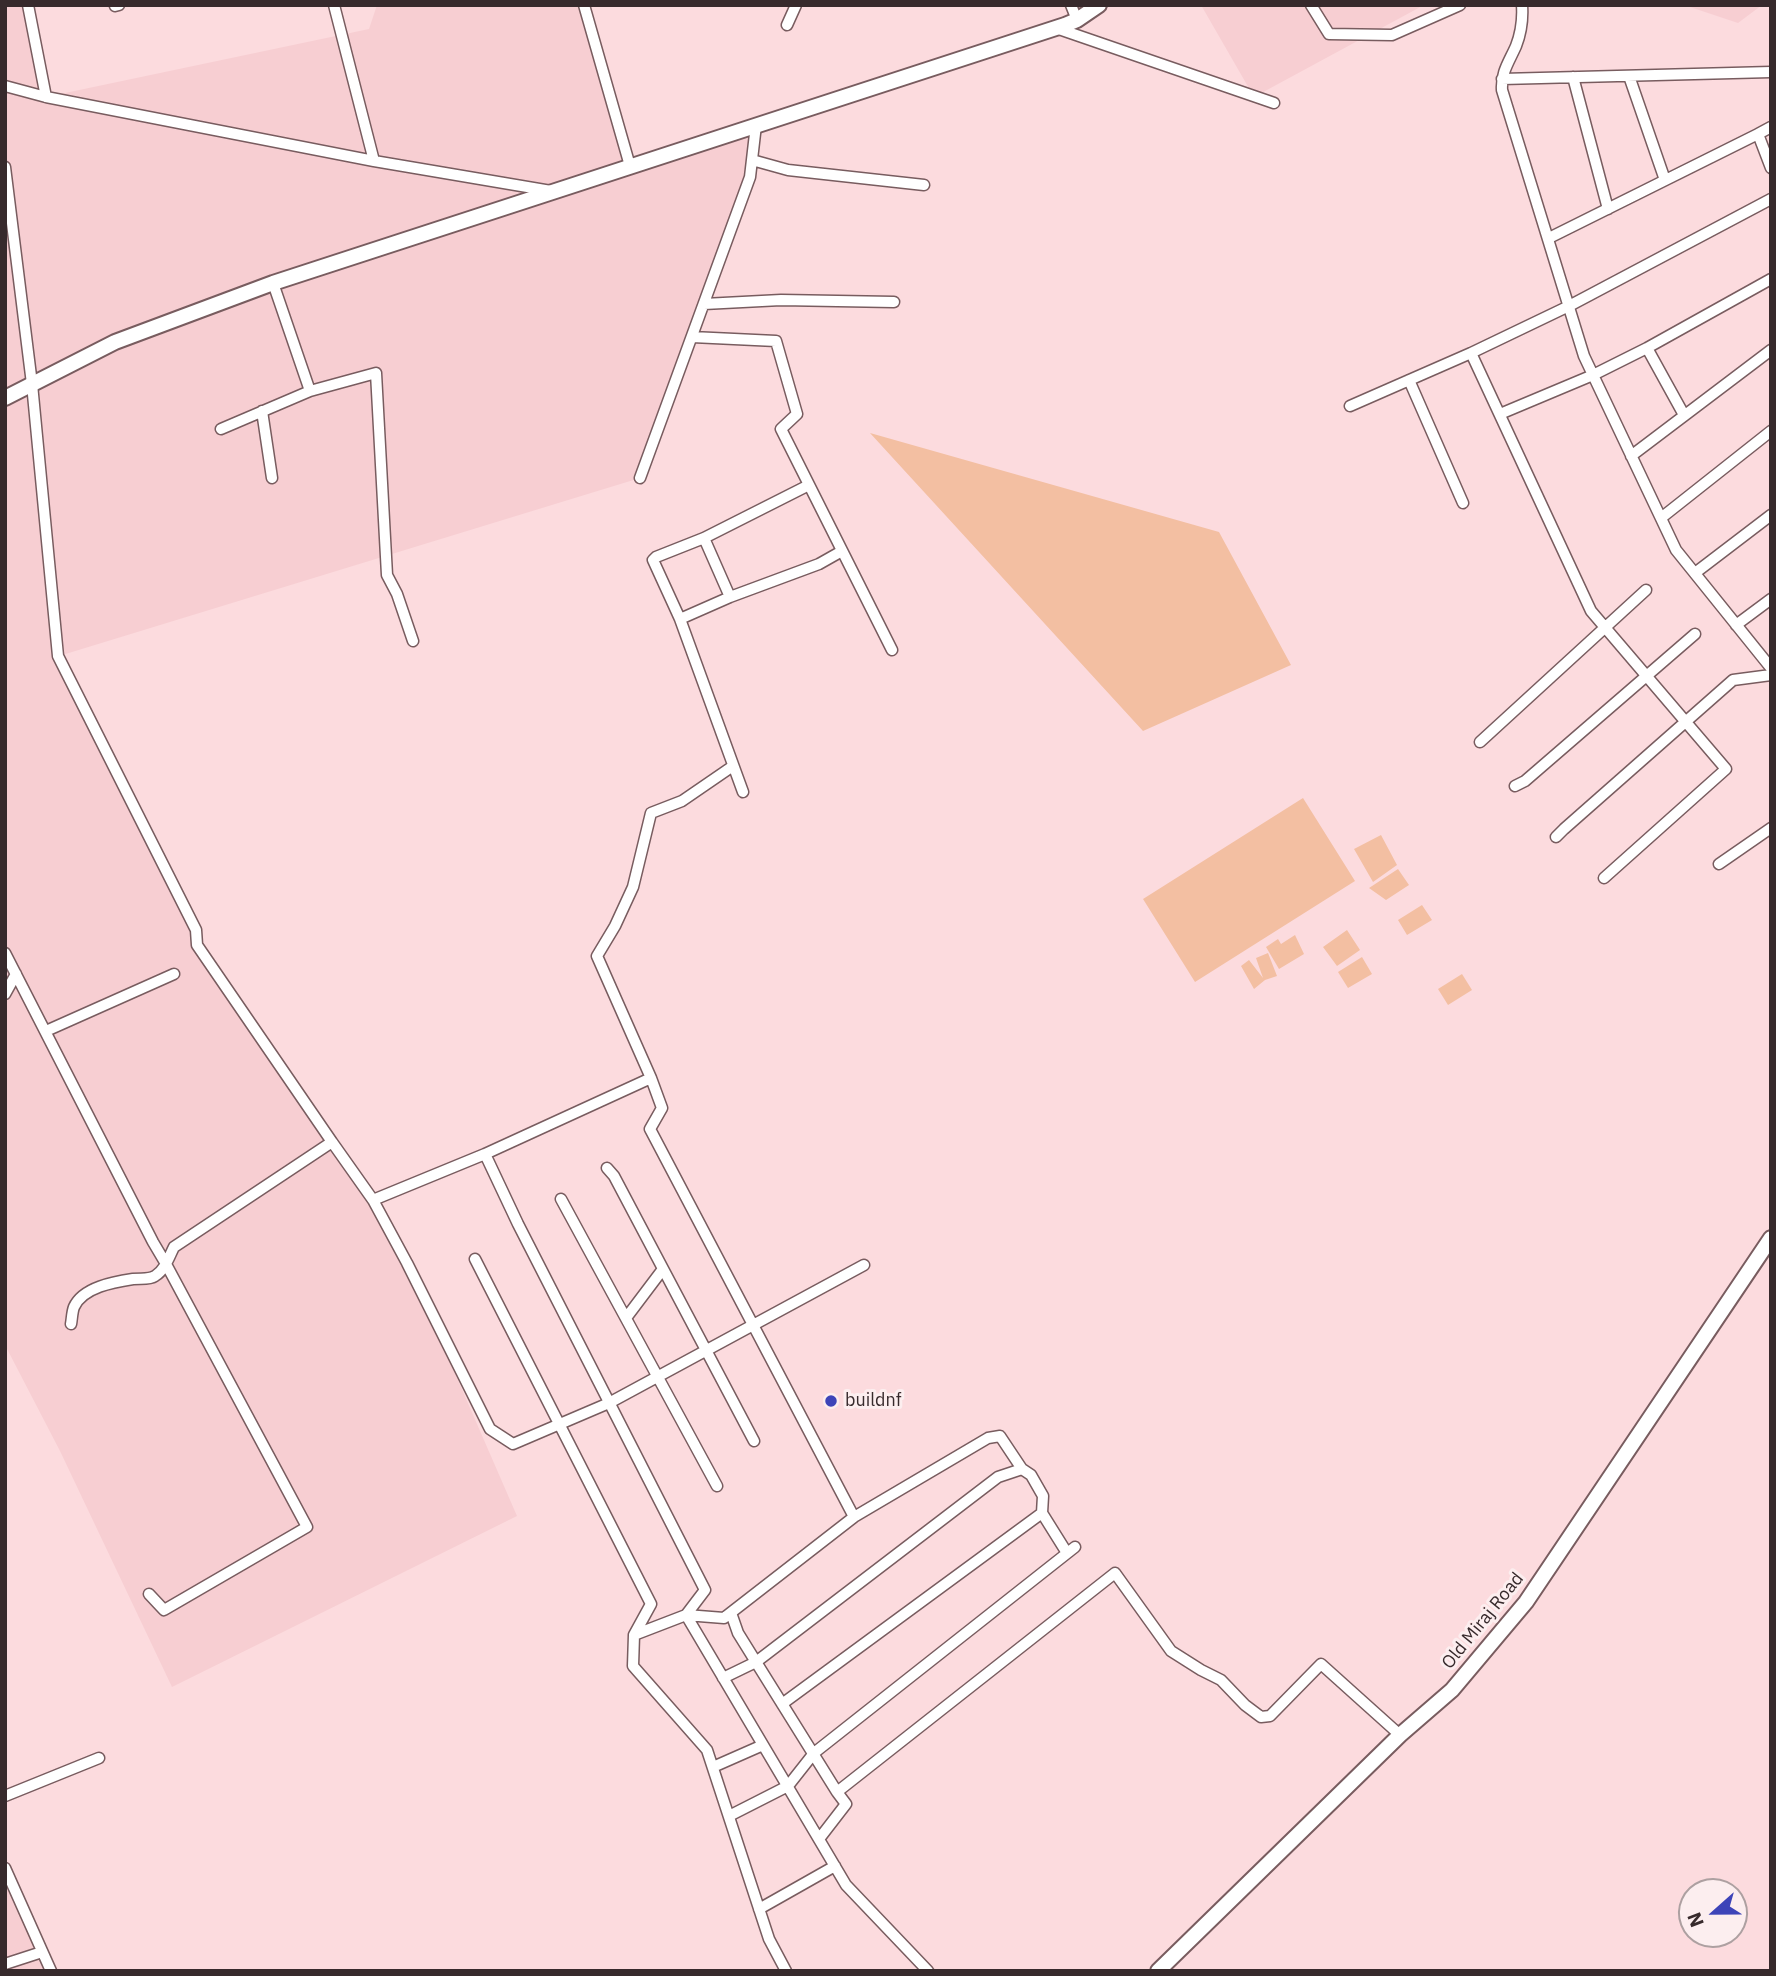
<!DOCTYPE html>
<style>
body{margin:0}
#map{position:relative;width:1776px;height:1976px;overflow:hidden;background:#fcdbde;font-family:"IBM Plex Sans",sans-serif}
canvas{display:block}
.frame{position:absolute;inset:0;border:7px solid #372a2c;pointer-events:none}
.north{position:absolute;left:1678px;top:1878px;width:70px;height:70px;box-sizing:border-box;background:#fceeef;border:2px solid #ada0a1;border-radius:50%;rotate:249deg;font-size:19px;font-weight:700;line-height:28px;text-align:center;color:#372a2c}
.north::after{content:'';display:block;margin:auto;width:24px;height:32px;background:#3d44b8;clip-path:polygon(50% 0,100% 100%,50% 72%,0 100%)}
</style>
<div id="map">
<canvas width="1776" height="1976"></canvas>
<div class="frame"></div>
<div class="north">N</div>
</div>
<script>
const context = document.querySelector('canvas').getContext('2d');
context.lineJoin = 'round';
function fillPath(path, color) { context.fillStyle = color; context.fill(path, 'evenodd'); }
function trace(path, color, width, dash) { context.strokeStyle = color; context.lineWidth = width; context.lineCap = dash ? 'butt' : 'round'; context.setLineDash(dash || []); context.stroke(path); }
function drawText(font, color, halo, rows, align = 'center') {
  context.font = font + ' "IBM Plex Sans",sans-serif'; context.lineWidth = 6; context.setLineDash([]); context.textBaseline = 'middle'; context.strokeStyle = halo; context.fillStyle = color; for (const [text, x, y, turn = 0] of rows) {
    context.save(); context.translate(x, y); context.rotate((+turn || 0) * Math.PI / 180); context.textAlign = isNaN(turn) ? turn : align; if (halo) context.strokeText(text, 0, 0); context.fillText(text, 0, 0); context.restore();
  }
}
const built = new Path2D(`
 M5 5H28L46 97 369 29 377 5H579L630 166 756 125 750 177 640 478 59 656 196 930 197 945 332 1142 407 1263 517 1516 172 1687 60 1451 5 1345Z
 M1201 5H1424L1254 97Z
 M1684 5H1762L1738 23Z
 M5 1868 51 1971H5Z`);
const green = new Path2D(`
 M870 433 1219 532 1291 665 1143 731Z
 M1303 798 1355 881 1195 982 1143 899Z
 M1381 835 1397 865 1373 882 1354 849Z
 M1398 869 1409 885 1386 900 1369 888Z
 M1422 905 1432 920 1407 935 1398 920Z
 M1347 930 1360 950 1337 966 1323 947Z
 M1295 935 1304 954 1279 969 1266 947 1278 939 1281 944Z
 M1268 953 1277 976 1265 980 1254 989 1241 966 1249 960 1263 978 1256 958Z
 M1362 957 1372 974 1348 988 1338 972Z
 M1462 974 1472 990 1448 1005 1438 989Z`);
const minor = new Path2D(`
 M28 5 46 97
 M334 5 374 161
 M584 5 630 166
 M1071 5 1077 20
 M1311 5 1329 34 1392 35 1460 5
 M1522 5C1523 19 1521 33 1516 46 1509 62 1501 72 1502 90L1584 356 1676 550 1771 668
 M115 6 119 5
 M787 25 796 5
 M1056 28 1274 103
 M1629 76 1665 180
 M1573 77 1608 209
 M1502 79 1771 72
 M5 86 46 97 374 161 551 191
 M1771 127 1758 134 1771 168
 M752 160 788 170 924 185
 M5 167 32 384 58 656 196 930 197 945 332 1142
 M1549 238 1758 134
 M273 283 310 391 376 373 387 575 397 594 413 641
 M704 304 781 300 894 302
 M692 337 776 341 797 414 781 429 892 650
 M1647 348 1684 415
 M1409 380 1463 503
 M1350 406 1471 353
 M262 411 272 478
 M1500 414 1593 375 1647 348 1771 279
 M221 429 310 391
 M1631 456 1771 350
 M640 478 750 177 756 125
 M1661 518 1771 431
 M704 538 730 597
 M1695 573 1771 515
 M680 619 730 597 819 564 842 551
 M1736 625 1771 599
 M1480 742 1646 590
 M1515 786 1525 781 1695 634
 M743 792 680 619 653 560 656 557 704 538 809 485
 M1556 837 1564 829 1733 680 1771 675
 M1719 864 1771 828
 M1604 878 1726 769 1591 611 1471 353 1569 306 1771 199
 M5 953 153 1242 166 1264 307 1527 164 1610 149 1594
 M5 994 16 974
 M46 1031 174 974
 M485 1154 518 1224 705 1590 686 1615 846 1885 928 1971
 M607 1168 614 1176 754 1441
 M561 1199 717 1486
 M373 1200 485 1154 651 1078
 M475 1259 651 1604 634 1635 633 1666 707 1750 769 1939 786 1971
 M626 1318 663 1269
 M71 1324C72 1319 72 1312 74 1307 83 1287 114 1282 133 1279 141 1278 149 1280 155 1276 165 1270 169 1257 174 1247L332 1142 373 1200 407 1263 490 1429 513 1444 609 1403 864 1265
 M854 1517 988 1438 1000 1436 1022 1469 1031 1475 1043 1496 1042 1513 1067 1553
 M634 1635 686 1615 724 1618 854 1517 650 1129 662 1108 651 1078 597 956 615 926 633 887 651 813 682 801 733 766
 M723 1678 756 1662 738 1633 731 1613
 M782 1704 1042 1513
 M713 1767 763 1745
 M837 1792 756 1662 998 1477 1022 1469
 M5 1796 99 1758
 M729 1816 788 1786 814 1753 1075 1547
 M819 1839 846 1804 837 1792 1115 1573 1171 1651 1201 1670 1221 1680 1245 1705 1261 1717 1270 1716 1321 1664 1400 1735
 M5 1868 51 1971
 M759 1909 835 1866
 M5 1964 42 1952`);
const secondary = new Path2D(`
 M5 398 115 342 273 283 1065 25 1077 20 1099 5`);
const primary = new Path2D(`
 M1158 1971 1400 1735 1452 1690 1526 1602 1771 1238`);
const markers = [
 [831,1401,7,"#3d44b8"]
];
const poiNames = [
 ["buildnf",845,1401]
];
const streetNames = [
 ["Old Miraj Road",1483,1621,-51]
];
fillPath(built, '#f7ced2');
fillPath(green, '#f3bfa2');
trace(minor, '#785c5f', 13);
trace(secondary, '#785c5f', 18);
trace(primary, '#785c5f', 18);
trace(minor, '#fff', 10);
trace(secondary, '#fff', 14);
trace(primary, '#fff', 14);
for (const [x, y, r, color] of markers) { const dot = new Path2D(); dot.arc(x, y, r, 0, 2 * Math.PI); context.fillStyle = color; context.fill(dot); trace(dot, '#fceeef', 2.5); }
drawText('18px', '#372a2c', '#fceeef', poiNames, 'left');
drawText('18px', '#372a2c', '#fceeef', streetNames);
</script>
